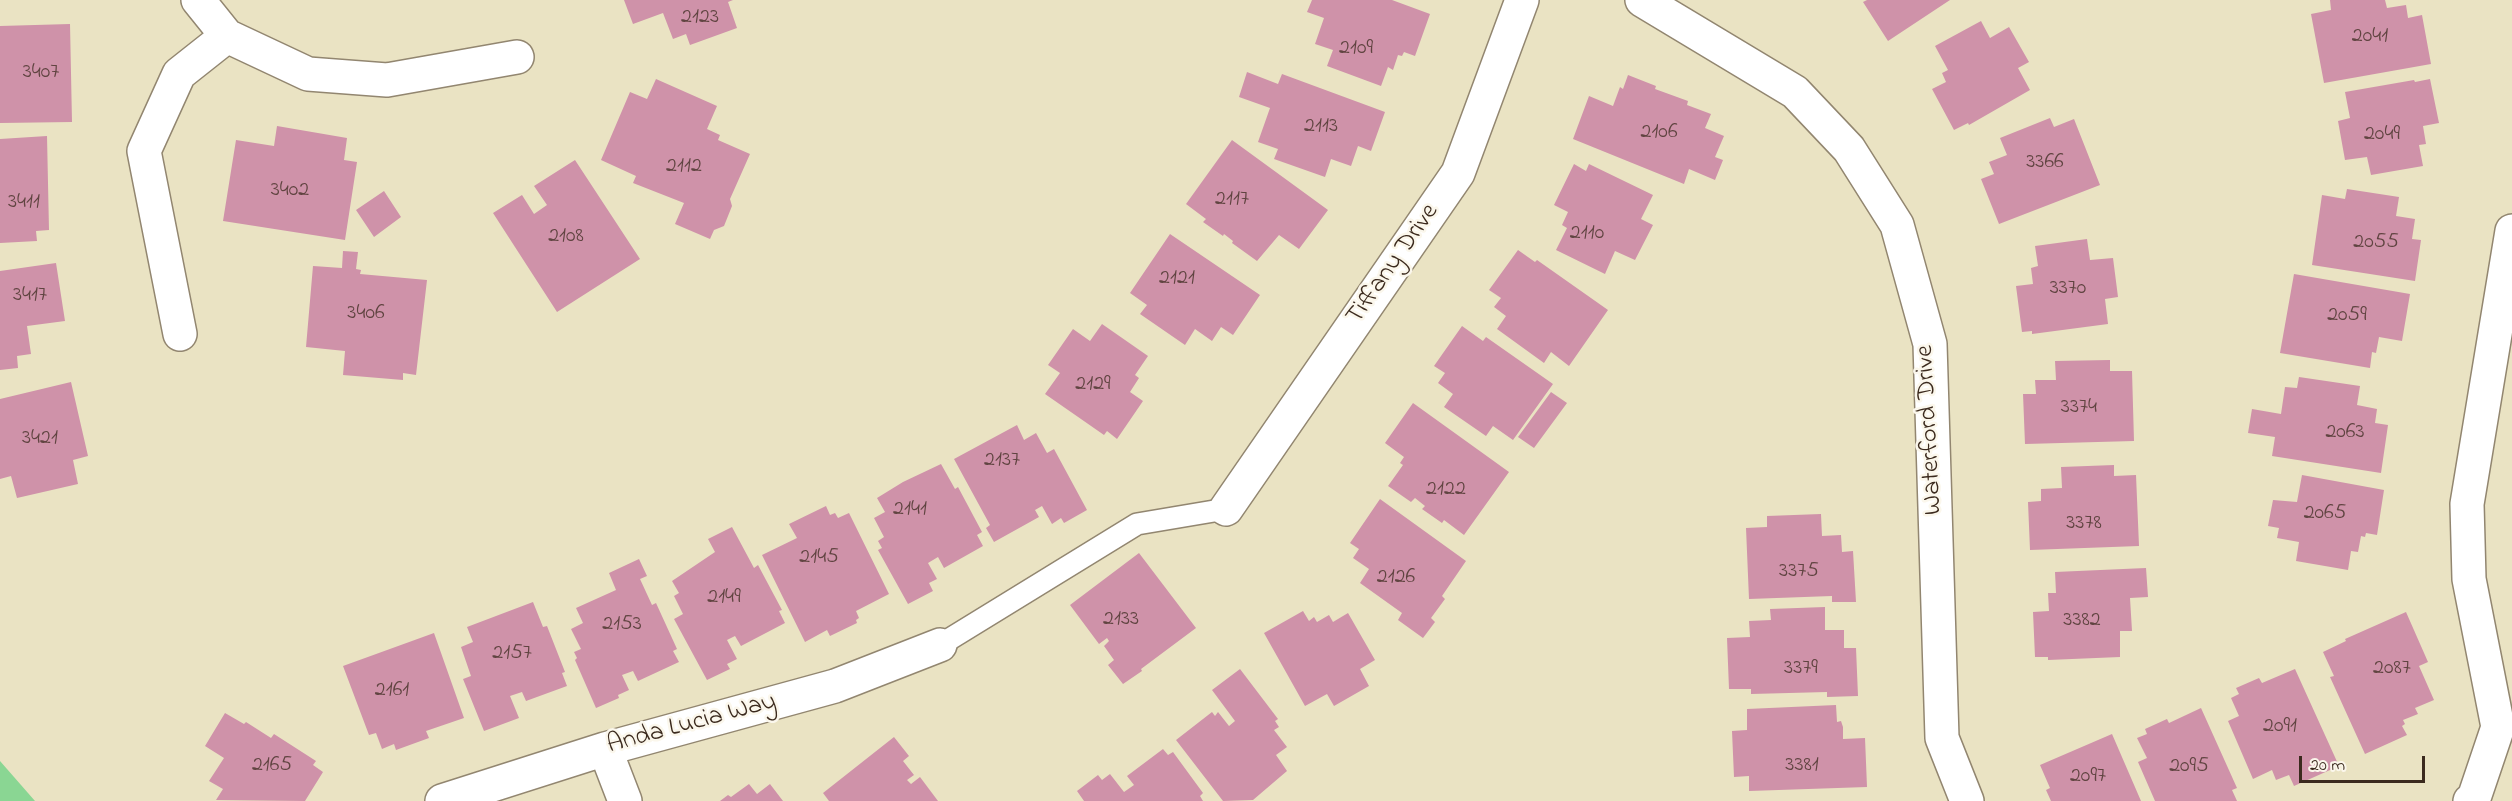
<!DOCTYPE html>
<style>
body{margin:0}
#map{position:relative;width:2512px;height:801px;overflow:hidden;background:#eae3c3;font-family:"Indie Flower",sans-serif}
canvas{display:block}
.scale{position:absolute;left:2299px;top:756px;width:126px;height:27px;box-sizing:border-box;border:3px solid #3b2a1e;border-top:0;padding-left:8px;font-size:18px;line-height:21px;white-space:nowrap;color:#3b2a1e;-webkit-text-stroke:4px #fbf7ec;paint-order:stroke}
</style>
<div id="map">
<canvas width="2512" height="801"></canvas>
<div class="scale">20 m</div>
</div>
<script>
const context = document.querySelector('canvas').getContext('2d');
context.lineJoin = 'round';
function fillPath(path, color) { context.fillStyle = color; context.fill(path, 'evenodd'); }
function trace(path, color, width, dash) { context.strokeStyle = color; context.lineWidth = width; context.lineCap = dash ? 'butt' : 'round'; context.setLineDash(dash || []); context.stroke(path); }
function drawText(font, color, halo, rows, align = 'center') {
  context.font = font + ' "Indie Flower",sans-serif'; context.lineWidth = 5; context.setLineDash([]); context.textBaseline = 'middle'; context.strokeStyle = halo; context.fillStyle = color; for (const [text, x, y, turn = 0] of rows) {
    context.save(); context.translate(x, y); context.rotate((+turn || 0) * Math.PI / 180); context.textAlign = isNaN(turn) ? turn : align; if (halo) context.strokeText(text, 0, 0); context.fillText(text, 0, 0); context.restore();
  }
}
const green = new Path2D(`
 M0 761 35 801H0Z`);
const building = new Path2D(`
 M624 0H733L728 2 737 28 690 45 686 34 673 39 663 13 633 24Z
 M1312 0H1392L1430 14 1415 56 1404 52 1402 56 1398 55 1393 70 1388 67 1381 86 1327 66 1333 50 1315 44 1324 18 1307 12Z
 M1867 0H1950L1888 41 1863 2Z
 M2330 0H2385L2387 8 2406 5 2408 18 2422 15 2431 64 2324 83 2311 14 2331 10Z
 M1981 21 1990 38 2009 27 2029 62 2018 68 2030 90 1969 125 1968 123 1954 130 1932 89 1946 82 1942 73 1948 70 1935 46Z
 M70 24 72 122 0 123V26Z
 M1247 72 1278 84 1282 74 1385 112 1371 151 1358 146 1351 166 1331 159 1325 177 1274 159 1278 149 1258 142 1270 108 1239 97Z
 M1628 75 1656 86 1655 89 1688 101 1687 105 1711 114 1705 128 1724 136 1715 157 1723 160 1715 180 1689 169 1684 184 1573 139 1589 96 1613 106 1620 87 1623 89Z
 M656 79 717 106 707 129 720 135 718 140 750 154 730 199 732 206 724 226 714 230 710 239 675 224 684 203 633 183 636 176 601 160 630 92 647 99Z
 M2430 79 2439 123 2423 126 2426 144 2419 145 2423 166 2371 175 2367 157 2345 160 2338 121 2350 118 2345 92 2414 80 2415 82Z
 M2050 118 2054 127 2074 119 2100 185 1999 224 1981 179 1994 174 1989 162 2007 155 2000 138Z
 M277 126 347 138 344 160 357 162 345 240 223 221 236 140 274 146Z
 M47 136 49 230 36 231 37 241 0 243V139Z
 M1232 140 1328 210 1299 249 1279 235 1257 261 1232 243 1233 241 1224 234 1223 236 1203 222 1206 219 1186 204Z
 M575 160 640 259 557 312 493 213 522 195 534 214 547 205 534 186Z
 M1574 164 1586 171 1589 164 1653 195 1641 219 1653 225 1635 260 1615 251 1605 274 1556 250 1567 228 1562 225 1568 212 1554 205Z
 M2347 189 2399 197 2396 216 2415 219 2412 239 2421 240 2415 281 2312 265 2322 195 2345 199Z
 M384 191 401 217 374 237 356 210Z
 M1170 234 1260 295 1233 335 1221 327 1212 341 1195 329 1185 345 1140 314 1147 305 1130 293Z
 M2087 239 2090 260 2113 258 2118 297 2105 299 2108 324 2032 334V331L2022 332 2016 286 2033 284 2031 268 2038 266 2035 246Z
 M1518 250 1535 262 1537 260 1608 310 1569 366 1551 352 1544 363 1497 329 1506 316 1494 307 1501 298 1489 290Z
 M343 251 358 252 356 269 361 270 360 274 427 280 416 375 403 373V380L343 375 345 351 306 347 313 266 342 268Z
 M56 263 65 321 27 326 31 354 17 356 18 368 0 370V271Z
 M2294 274 2410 294 2402 341 2379 337 2376 353 2372 352 2370 368 2280 353Z
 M1102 324 1148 356 1135 375 1139 378 1130 392 1143 401 1117 439 1107 431 1104 435 1045 394 1060 373 1048 365 1073 329 1090 341Z
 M1462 326 1483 341 1486 337 1553 384 1513 440 1493 426 1486 436 1444 407 1453 394 1438 383 1445 373 1434 366Z
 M2110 360V371H2132L2134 441 2025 444 2023 394H2036L2035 380H2056L2055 361Z
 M2299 377 2360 386 2357 405 2377 409 2375 423 2388 425 2381 473 2272 456 2275 437 2248 433 2252 409 2281 414 2285 387 2297 388Z
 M71 382 88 456 73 460 78 484 17 498 11 476 0 479V399Z
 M1551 392 1567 403 1534 448 1518 437Z
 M1413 403 1509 472 1464 535 1444 520 1442 523 1422 509 1425 506 1415 498 1411 502 1388 486 1403 465 1400 463 1404 457 1385 443Z
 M1017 425 1024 440 1036 433 1047 453 1054 449 1087 510 1064 523 1061 518 1052 524 1042 506 1035 510 1039 517 994 542 986 528 990 525 954 459Z
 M941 464 955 489 958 487 982 532 977 535 983 546 944 568 938 557 928 563 937 579 929 583 933 591 908 604 878 550 882 548 878 541 884 537 874 518 885 512 877 498 903 482Z
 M2114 465V476L2136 475 2139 546 2030 550 2028 502 2041 501V489L2062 488 2061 467Z
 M2302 475 2384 490 2377 535 2366 533 2365 537 2361 536 2358 552 2351 551 2348 570 2296 561 2299 542 2277 538 2279 528 2268 526 2273 500 2297 502Z
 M1380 499 1466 561 1442 596 1445 599 1431 618 1435 622 1423 638 1398 620 1402 613 1360 583 1369 569 1353 558 1359 549 1350 543Z
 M826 506 830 515 835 513 838 518 849 513 889 594 856 611 859 618 856 620 857 623 830 636 827 630 805 642 762 555 797 538 789 524Z
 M1821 514 1822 536 1841 535 1842 552 1853 551 1856 602H1832V596L1749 599 1746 528 1767 527V516Z
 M732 527 754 568 758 565 782 610 779 611 785 623 741 646 735 636 727 640 737 659 727 664 730 669 707 680 674 619 683 614 674 596 679 593 672 581 715 552 708 539Z
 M1139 553 1196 628 1141 669 1142 671 1123 684 1108 665 1114 660 1104 646 1109 641 1107 638 1099 644 1070 605Z
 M639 559 647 576 640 579 652 605 656 603 677 649 673 651 679 662 638 681 633 671 622 675 629 690 618 695 619 698 596 708 575 660 577 658 574 652 581 649 571 629 583 623 576 608 616 590 609 573Z
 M2146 568 2148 597 2130 598 2132 631H2120V657L2048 660V657H2035L2033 612 2049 611 2048 593H2056L2055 572Z
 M533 602 543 627 547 626 565 672 562 673 567 686 526 701 522 692 510 696 519 718 484 731 463 679 471 676 461 647 473 642 467 627Z
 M1825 607V630H1844V648H1856L1858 696 1827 697V692L1751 694V689H1729L1727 638 1750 637 1749 621 1771 620 1770 609Z
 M1303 611 1309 621 1314 617 1317 622 1329 615 1333 622 1348 613 1375 660 1360 669 1369 686 1334 706 1327 694 1305 706 1264 633Z
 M2406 612 2428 662 2419 666 2434 700 2415 708 2418 714 2403 720 2405 724 2402 726 2407 735 2365 754 2330 677 2334 676 2323 652 2346 641 2345 639Z
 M434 633 464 718 426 731 429 738 396 750 394 744 382 749 376 733 369 735 343 666Z
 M1240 669 1278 719 1275 721 1279 727 1274 730 1287 747 1276 755 1287 771 1253 800 1223 801 1176 740 1212 712 1215 716 1218 712 1229 726 1235 721 1212 690Z
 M2295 669 2339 766 2294 786 2289 775 2276 780 2272 770 2253 779 2228 721 2239 716 2231 698 2239 694 2236 688 2259 678 2262 683Z
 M1836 705 1837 722 1841 721 1843 727V739L1865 738 1867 787 1749 791V776L1734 777 1732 731 1747 730V709Z
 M2201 708 2237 788 2232 790 2237 801H2155L2138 762 2147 758 2137 738 2147 734 2145 729 2167 719 2169 723Z
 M225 713 244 724 246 722 271 738 274 734 316 761 313 765 323 772 305 801 216 800 223 789 209 781 224 758 205 746Z
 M2112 734 2141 801H2051L2046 790 2050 788 2040 765Z
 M894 737 909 756 903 761 914 775 907 780 911 784 920 777 938 801H829L823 793Z
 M1163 749 1168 755 1173 752 1203 793 1200 796 1203 801H1084L1077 791 1098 775 1102 780 1110 774 1124 792 1134 785 1127 776Z
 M749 784 757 794 770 784 783 801H720L728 795 731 797Z`);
const service = new Path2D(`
 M940 645 1137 524 1226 509`);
const minor = new Path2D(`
 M198 0 227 36 308 74 387 80 517 57
 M1642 0 1795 92 1849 149 1897 225 1930 344 1942 738 1967 801
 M180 334 144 151 179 74 227 36
 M1226 509 1458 173 1522 0
 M605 749 625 801
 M442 801 605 749 835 686 940 645
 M2470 801 2474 798 2498 727 2469 579 2467 504 2512 231`);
const numberNames = [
 ["2123",700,18],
 ["2041",2370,37],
 ["2109",1356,49],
 ["3407",41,73],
 ["2113",1321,127],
 ["2106",1659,133],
 ["2049",2382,135],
 ["3366",2045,163],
 ["2112",684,167],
 ["3402",290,191],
 ["2117",1232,200],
 ["3411",24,203],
 ["2110",1587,234],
 ["2108",566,237],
 ["2055",2376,243],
 ["2121",1177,279],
 ["3370",2068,289],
 ["3417",30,296],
 ["3406",366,314],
 ["2059",2347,316],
 ["2129",1093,385],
 ["3374",2079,408],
 ["2063",2345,433],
 ["3421",40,439],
 ["2137",1002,461],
 ["2122",1446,490],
 ["2141",910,510],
 ["2065",2325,514],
 ["3378",2084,524],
 ["2145",819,558],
 ["3375",1799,572],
 ["2126",1396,578],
 ["2149",724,598],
 ["2133",1121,620],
 ["3382",2082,621],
 ["2153",622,625],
 ["2157",512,654],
 ["3379",1801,669],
 ["2087",2392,669],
 ["2161",392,691],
 ["2091",2280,727],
 ["2165",272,766],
 ["3381",1802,766],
 ["2095",2189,767],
 ["2097",2088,777]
];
const streetNames = [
 ["Tiffany Drive",1394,265,-55],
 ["Waterford Drive",1931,430,-93],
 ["Anda Lucia Way",692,725,-15]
];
fillPath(green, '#8ad693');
fillPath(building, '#cf92a9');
trace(service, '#928670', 24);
trace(minor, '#928670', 36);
trace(service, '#fff', 21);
trace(minor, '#fff', 33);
drawText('22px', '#604441', null, numberNames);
drawText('26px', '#3b2a1e', '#fbf7ec', streetNames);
</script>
